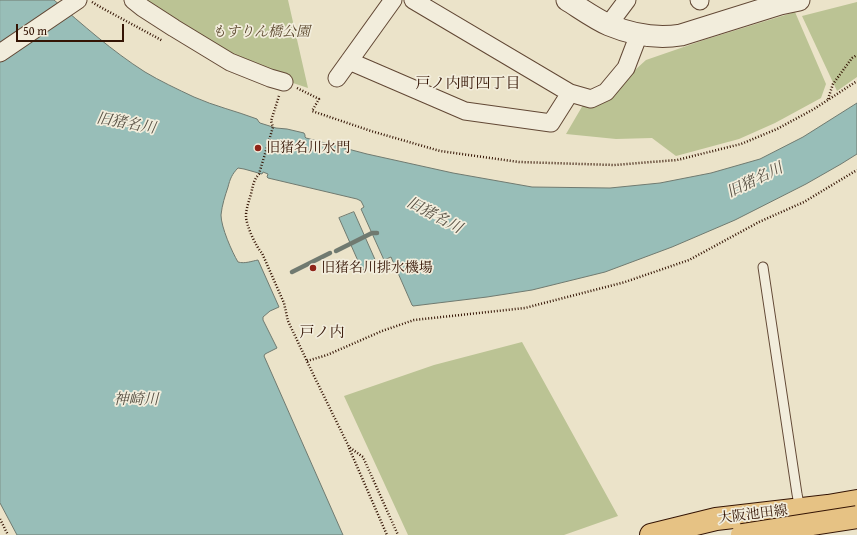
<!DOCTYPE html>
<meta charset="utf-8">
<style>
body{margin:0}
#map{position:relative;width:857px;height:535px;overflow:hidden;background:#ebe3c9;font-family:"Gentium Book Plus",serif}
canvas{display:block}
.scale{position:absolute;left:16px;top:24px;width:108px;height:18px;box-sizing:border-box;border:2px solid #341404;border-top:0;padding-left:5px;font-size:12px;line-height:14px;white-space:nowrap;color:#341404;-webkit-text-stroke:3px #f2eddc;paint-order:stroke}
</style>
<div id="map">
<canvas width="857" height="535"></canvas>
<div class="scale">50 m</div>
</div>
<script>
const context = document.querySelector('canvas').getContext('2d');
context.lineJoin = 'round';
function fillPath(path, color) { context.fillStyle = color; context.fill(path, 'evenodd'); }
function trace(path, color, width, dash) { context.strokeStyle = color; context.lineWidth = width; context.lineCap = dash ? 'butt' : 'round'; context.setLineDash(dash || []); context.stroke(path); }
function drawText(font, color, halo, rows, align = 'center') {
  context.font = font + ' "Gentium Book Plus","Noto Serif JP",serif'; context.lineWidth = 3.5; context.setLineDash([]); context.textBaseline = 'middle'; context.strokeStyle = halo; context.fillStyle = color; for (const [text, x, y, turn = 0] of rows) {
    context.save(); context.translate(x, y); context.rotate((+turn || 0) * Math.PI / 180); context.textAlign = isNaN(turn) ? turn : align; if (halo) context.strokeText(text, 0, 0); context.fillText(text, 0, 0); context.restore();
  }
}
const green = new Path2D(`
 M145 0H288L308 88 293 83 288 79 235 56Z
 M857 2V77L837 91 802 16Z
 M795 12 826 84 821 98 775 123 739 139 676 156 652 138 616 139 566 134 583 105 604 98 646 60 704 40Z
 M522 342 618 516 564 535H408L344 396 434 365Z`);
const water = new Path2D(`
 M0 0H54C83 25 112 51 145 72 160 81 177 89 194 97 214 106 236 111 257 119L259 122 260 123 276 128 287 129 304 133 305 135V137L306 138 367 154 453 173 532 187 610 188 660 183 711 173 760 159 803 137 857 103V154L841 164 806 184 735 220 672 247 605 272 532 290 487 297 413 306 412 305 391 257 384 260 361 209 364 207 361 201 357 199 268 178 267 177 268 174 263 172 262 174 244 169 238 168C232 174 230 179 228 187 225 196 222 205 221 215 221 227 232 252 238 262 245 264 252 261 258 260L279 307 270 311 263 317V320L277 348 265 354 264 356 343 535H17L0 503Z
 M354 212 377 264 362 270 339 218Z`);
const stream = new Path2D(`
 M336 251 372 233H377
 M292 272 330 253`);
const path = new Path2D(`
 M92 2 102 8 163 41
 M297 88 319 99 312 111 371 131 440 151 519 162 614 165 677 160 741 144 777 129 814 109 857 81
 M279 96 271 121 273 127 259 174C253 181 253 186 251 194 249 201 246 209 246 216 246 225 256 247 262 253L284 303 288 321 314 376 349 447 363 457 398 535
 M828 99 833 84 852 58 857 55
 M307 361 327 355 382 331 414 320 525 308 625 282 689 260 759 222 804 202 857 170
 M349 448 387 535
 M0 519 8 535`);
const service = new Path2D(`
 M763 267 797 494 800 509`);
const minor = new Path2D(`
 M133 0 143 8 174 28 230 62 270 78 284 82
 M413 0 570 93 591 99 606 92 626 68 639 34
 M699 0 700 1
 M609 24 627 0
 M0 53 78 0
 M349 61 465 111 551 123 570 93
 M337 78 393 0`);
const tertiary = new Path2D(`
 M567 0C580 8 595 19 609 25 633 35 656 39 681 35L780 4 799 0`);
const primary = new Path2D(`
 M651 535 716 519 828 506 857 501`);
const motorwayBridge = new Path2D(`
 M742 535 857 517`);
const markers = [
 [258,148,4,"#8f2418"],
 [313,268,4,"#8f2418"]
];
const parkNames = [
 ["もすりん橋公園",261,32]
];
const poiNames = [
 ["旧猪名川水門",266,148],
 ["旧猪名川排水機場",321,268]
];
const streetNames = [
 ["大阪池田線",753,515,-7]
];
const neighbourhoodNames = [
 ["戸ノ内町四丁目",468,84],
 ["戸ノ内",322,333]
];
const waterNames = [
 ["旧猪名川",126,124,10],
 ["旧猪名川",755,181,-26],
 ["旧猪名川",434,216,28],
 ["神崎川",136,400]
];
fillPath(green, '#bbc394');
fillPath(water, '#98beb8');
trace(water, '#707a70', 1);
trace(stream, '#707a70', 4.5);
trace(service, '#624835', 11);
trace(minor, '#624835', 19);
trace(tertiary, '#624835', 23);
trace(primary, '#341404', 24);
trace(path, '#341404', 2.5, [1, 2]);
trace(service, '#f2eddc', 9);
trace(minor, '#f2eddc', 17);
trace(tertiary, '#f2eddc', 21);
trace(primary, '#e6c284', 22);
trace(motorwayBridge, '#341404', 24, []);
trace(motorwayBridge, '#e6c284', 22);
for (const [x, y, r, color] of markers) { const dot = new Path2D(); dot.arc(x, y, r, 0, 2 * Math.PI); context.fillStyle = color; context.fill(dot); trace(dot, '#f2eddc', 1.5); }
drawText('italic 14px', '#5c492f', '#f2eddc', parkNames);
drawText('14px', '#341404', '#f2eddc', poiNames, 'left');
drawText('14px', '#341404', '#f2eddc', streetNames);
drawText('15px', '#341404', '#f2eddc', neighbourhoodNames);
drawText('italic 15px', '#575043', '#f2eddc', waterNames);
</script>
